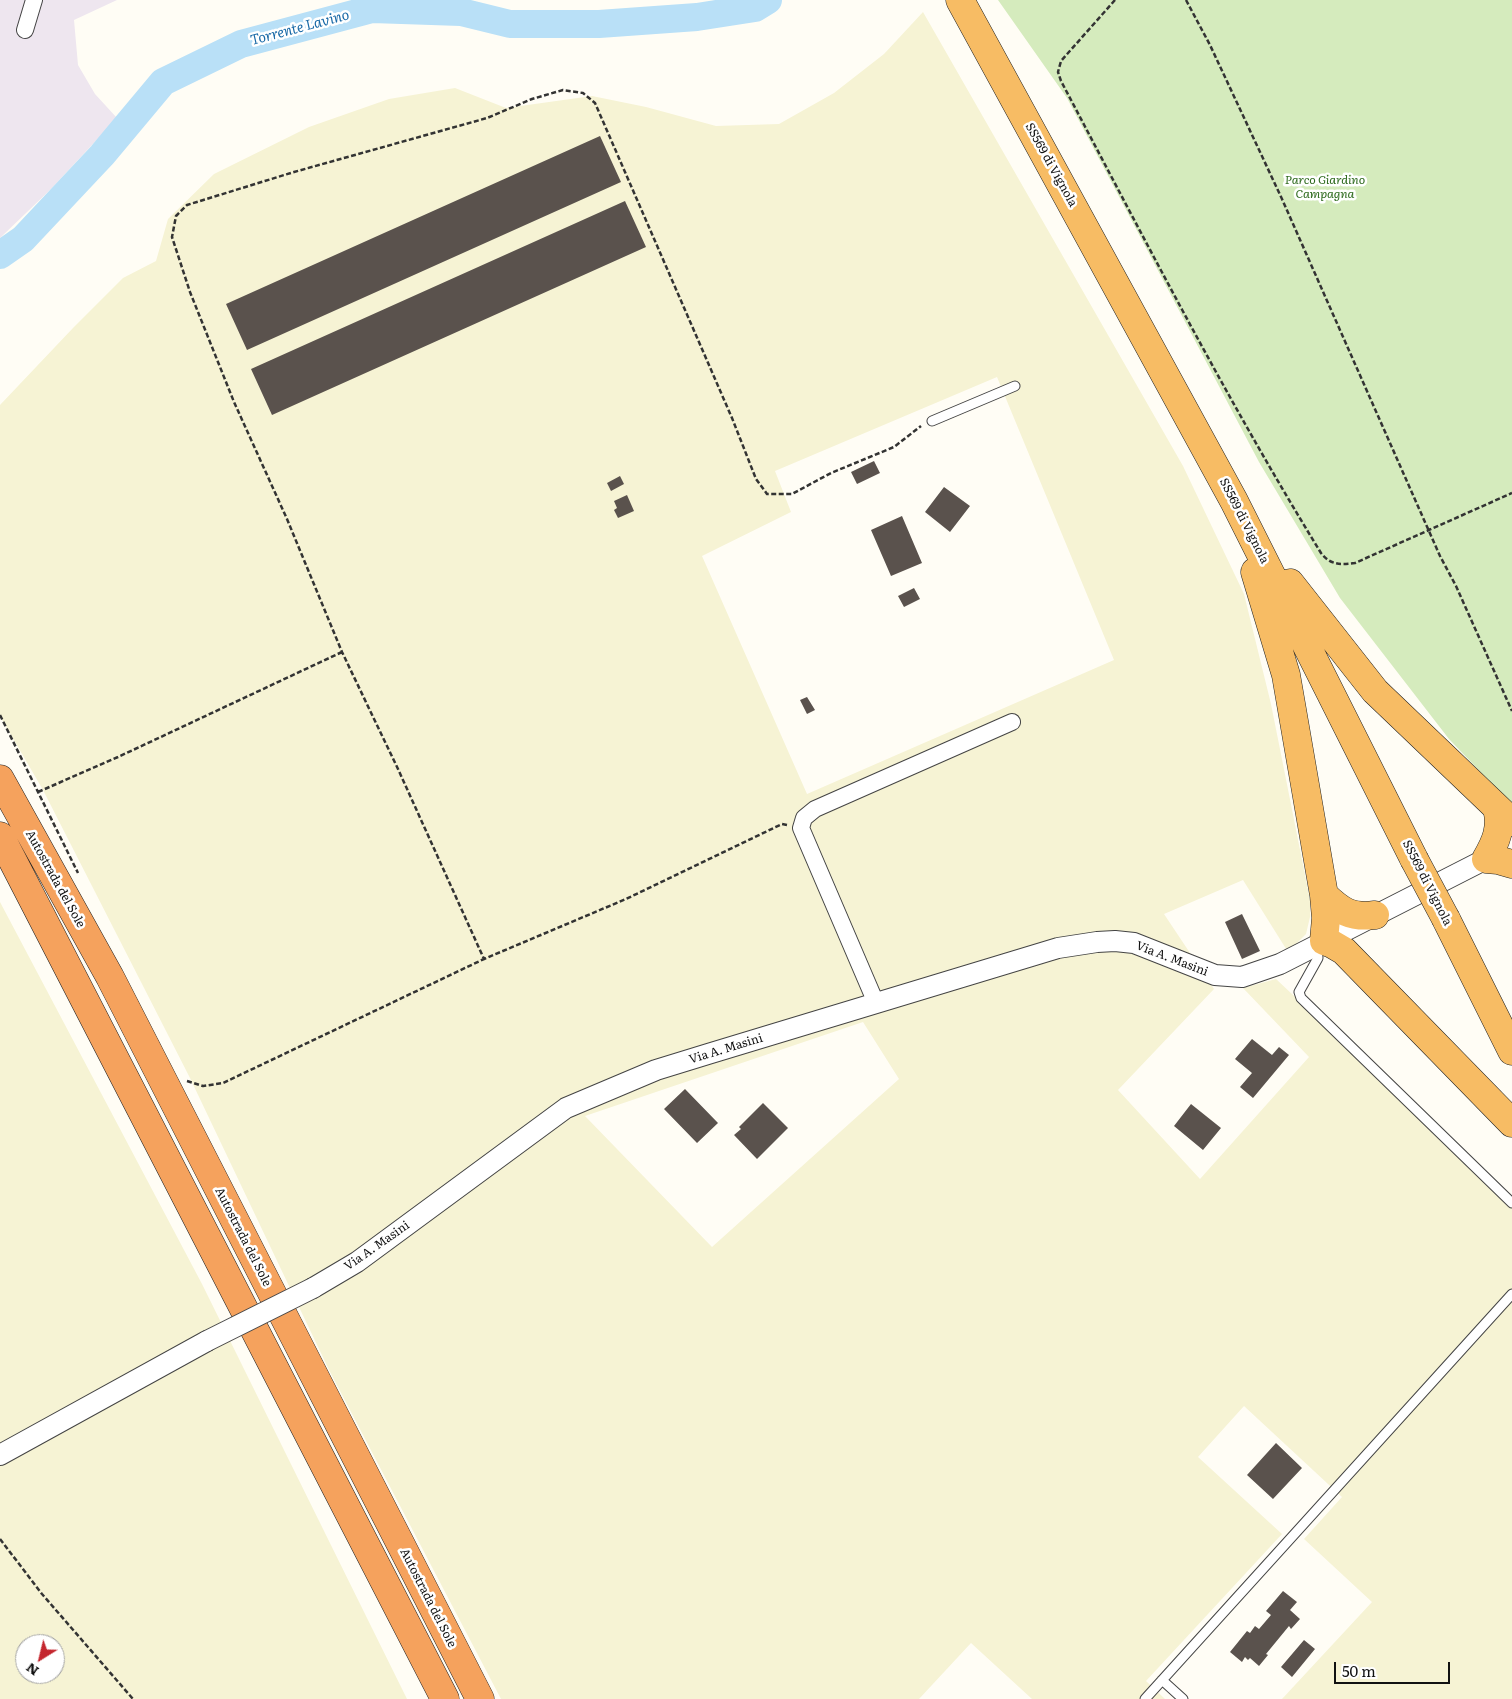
<!DOCTYPE html>
<style>
body{margin:0}
#map{position:relative;width:1512px;height:1699px;overflow:hidden;background:#fffdf5;font-family:Literata,serif}
canvas{display:block}
.north{position:absolute;left:15px;top:1634px;width:50px;height:50px;box-sizing:border-box;background:#fff;border:1px solid #a0a0a0;border-radius:50%;rotate:216deg;font-size:14px;font-weight:700;line-height:20px;text-align:center;color:#111}
.north::after{content:'';display:block;margin:auto;width:18px;height:22px;background:#c4262e;clip-path:polygon(50% 0,100% 100%,50% 72%,0 100%)}
.scale{position:absolute;left:1334px;top:1662px;width:116px;height:22px;box-sizing:border-box;border:2px solid #111;border-top:0;padding-left:6px;font-size:15px;line-height:18px;white-space:nowrap;color:#111;-webkit-text-stroke:4px #fff;paint-order:stroke}
</style>
<div id="map">
<canvas width="1512" height="1699"></canvas>
<div class="north">N</div>
<div class="scale">50 m</div>
</div>
<script>
const context = document.querySelector('canvas').getContext('2d');
context.lineJoin = 'round';
function fillPath(path, color) { context.fillStyle = color; context.fill(path, 'evenodd'); }
function trace(path, color, width, dash) { context.strokeStyle = color; context.lineWidth = width; context.lineCap = dash ? 'butt' : 'round'; context.setLineDash(dash || []); context.stroke(path); }
function drawText(font, color, halo, rows, align = 'center') {
  context.font = font + ' Literata,serif'; context.lineWidth = 5; context.setLineDash([]); context.textBaseline = 'middle'; context.strokeStyle = halo; context.fillStyle = color; for (const [text, x, y, turn = 0] of rows) {
    context.save(); context.translate(x, y); context.rotate((+turn || 0) * Math.PI / 180); context.textAlign = isNaN(turn) ? turn : align; if (halo) context.strokeText(text, 0, 0); context.fillText(text, 0, 0); context.restore();
  }
}
const industrial = new Path2D(`
 M0 0H117L74 20 78 65 95 94 117 118 51 189 0 238Z`);
const farmland = new Path2D(`
 M923 12 1183 466 1244 594 1271 704 1310 900V917L1306 934 1288 952 1243 880 1164 914 1214 989 1118 1090 1200 1179 1309 1057 1243 988 1276 979 1512 1201V1699H1282L1372 1602 1304 1539 1342 1497 1244 1406 1198 1457 1282 1534 1146 1681 1165 1699H1032L971 1643 919 1699H501L329 1370 190 1078 43 790 0 716V405L73 328 123 278 156 261 168 219 214 174 309 127 389 99 455 88 506 108 592 96 646 107 716 126 779 124 834 93 884 54ZM997 377 1114 660 807 794 702 556 791 512 775 471ZM863 1022 899 1079 712 1247 585 1116Z
 M0 902 202 1284 407 1699H0ZM25 1644H55V1674H25Z`);
const green = new Path2D(`
 M998 0H1512V805L1449 739 1340 598 1259 462 1067 98Z`);
const river = new Path2D(`
 M0 255 23 239 102 155 163 82 241 44 372 9 461 12 510 24H599L697 17 755 8 768 0`);
const building = new Path2D(`
 M600 136 621 182 247 350 226 304Z
 M625 201 646 247 272 415 251 369Z
 M874 461 880 473 857 484 851 472Z
 M620 476 624 484 611 491 607 483Z
 M944 487 970 506 950 532 925 512Z
 M627 495 634 511 618 518 614 510 617 508 614 501Z
 M902 516 922 563 891 576 871 530Z
 M914 588 920 599 904 607 898 596Z
 M807 697 815 710 807 714 800 700Z
 M1242 914 1260 951 1242 959 1225 922Z
 M1252 1039 1272 1055 1279 1047 1289 1055 1253 1098 1240 1087 1252 1073 1235 1059Z
 M685 1089 718 1123 697 1143 664 1109Z
 M763 1103 788 1128 757 1159 734 1135 741 1129 739 1127Z
 M1191 1104 1221 1128 1203 1150 1174 1126Z
 M1276 1443 1302 1468 1273 1499 1247 1475Z
 M1283 1591 1297 1602 1290 1610 1300 1619 1291 1629 1289 1626 1266 1654 1268 1655 1259 1666 1250 1658 1248 1660 1245 1657 1242 1662 1230 1652 1247 1631 1250 1633 1255 1626 1259 1629 1271 1615 1266 1611Z
 M1304 1640 1315 1649 1292 1677 1281 1667Z`);
const path = new Path2D(`
 M1115 0 1061 61 1058 72 1061 81C1145 240 1227 400 1321 553 1330 565 1341 565 1355 563L1512 493
 M1186 0 1210 45 1282 199 1440 556 1456 586 1512 711
 M0 715 78 873
 M38 792 118 757 342 652
 M787 825 782 824 626 899 484 959 398 769 342 652 287 519 234 402 190 292 172 237 176 216 187 205 294 172 487 118 532 99 563 90 583 93 595 103 732 418 756 479 767 494H792L831 473 894 447 921 426
 M187 1081 203 1086 223 1083 484 959
 M0 1539 42 1594 133 1699`);
const service = new Path2D(`
 M932 421 1015 386
 M1317 945 1318 958 1299 992 1301 998 1512 1203
 M1162 1680 1183 1699
 M1145 1699 1512 1294`);
const minor = new Path2D(`
 M25 30 34 0
 M876 1003 801 828 804 818 815 809 1012 722`);
const tertiary = new Path2D(`
 M313 1288 357 1262 566 1108 656 1070 708 1054 1058 948 1097 942 1115 941 1134 943 1215 975 1242 977 1280 964 1486 859 1498 857
 M0 1455 207 1341`);
const trunk = new Path2D(`
 M960 0 1234 501 1414 859
 M1255 572 1286 675 1324 895C1341 911 1350 918 1375 915
 M1290 583 1375 691 1512 822
 M1497 808C1502 828 1496 842 1486 859L1498 860 1512 864
 M1324 895 1326 918 1324 941 1332 944 1344 951 1512 1123
 M1446 919 1512 1051`);
const motorway = new Path2D(`
 M0 779 110 977 480 1699
 M0 836 445 1699`);
const tertiaryBridge = new Path2D(`
 M207 1341 313 1288`);
const trunkBridge = new Path2D(`
 M1414 859 1446 919`);
const streetNames = [
 ["SS569 di Vignola",1051,165,61],
 ["SS569 di Vignola",1244,521,63],
 ["Autostrada del Sole",55,879,61],
 ["SS569 di Vignola",1427,883,63],
 ["Via A. Masini",1172,959,21],
 ["Via A. Masini",726,1049,-17],
 ["Autostrada del Sole",243,1237,63],
 ["Via A. Masini",377,1246,-35],
 ["Autostrada del Sole",428,1598,63]
];
const parkNames = [
 ["Parco Giardino",1325,180],
 ["Campagna",1325,194]
];
const waterNames = [
 ["Torrente Lavino",300,28,-15]
];
fillPath(industrial, '#eee6ef');
fillPath(farmland, '#f6f3d4');
fillPath(green, '#d5ebbd');
trace(river, '#b9e0f7', 28);
fillPath(building, '#5a524d');
trace(service, '#444', 11);
trace(minor, '#444', 18);
trace(tertiary, '#444', 22);
trace(trunk, '#222', 29);
trace(motorway, '#222', 29);
trace(path, '#333', 2.5, [5, 2.5]);
trace(service, '#fff', 9);
trace(minor, '#fff', 16);
trace(tertiary, '#fff', 20);
trace(trunk, '#f7bc64', 28);
trace(motorway, '#f5a25d', 28);
trace(tertiaryBridge, '#444', 22, []);
trace(trunkBridge, '#222', 29, []);
trace(tertiaryBridge, '#fff', 20);
trace(trunkBridge, '#f7bc64', 28);
drawText('12px', '#111', '#fff', streetNames);
drawText('italic 12px', '#2f6b1f', '#fff', parkNames);
drawText('italic 14px', '#1768a6', '#fff', waterNames);
</script>
